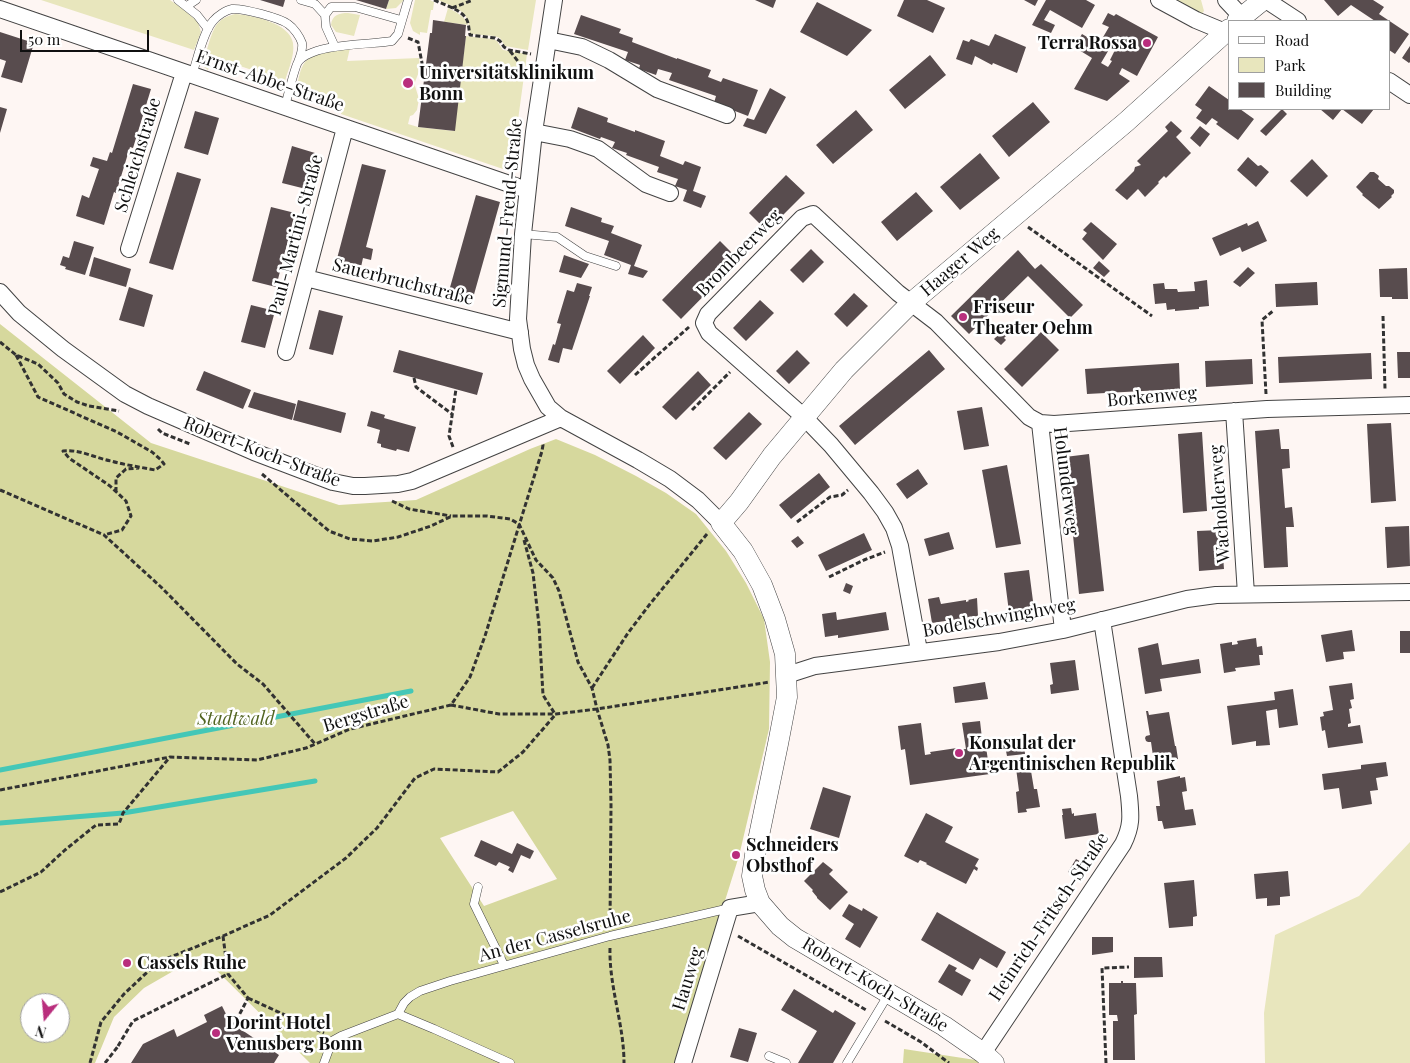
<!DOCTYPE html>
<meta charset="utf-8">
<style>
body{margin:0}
#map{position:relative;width:1410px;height:1063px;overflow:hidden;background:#fef6f3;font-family:"Playfair Display",serif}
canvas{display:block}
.legend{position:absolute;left:1228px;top:20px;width:162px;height:90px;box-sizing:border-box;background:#fff;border:1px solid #9f9f9f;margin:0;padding:6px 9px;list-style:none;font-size:15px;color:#101010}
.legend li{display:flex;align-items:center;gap:10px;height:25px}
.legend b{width:25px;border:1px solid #9f9f9f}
.north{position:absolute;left:20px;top:993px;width:50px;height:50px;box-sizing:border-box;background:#fff;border:1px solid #9f9f9f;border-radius:50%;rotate:197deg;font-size:14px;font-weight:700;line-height:20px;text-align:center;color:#101010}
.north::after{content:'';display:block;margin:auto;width:18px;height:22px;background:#b92e7d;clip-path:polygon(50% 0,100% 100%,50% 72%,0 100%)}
.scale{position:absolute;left:20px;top:30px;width:129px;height:22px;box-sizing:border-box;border:2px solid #101010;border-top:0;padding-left:6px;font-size:15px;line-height:18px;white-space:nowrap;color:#101010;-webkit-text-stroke:4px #fff;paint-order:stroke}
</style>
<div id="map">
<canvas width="1410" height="1063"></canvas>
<ul class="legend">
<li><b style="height:6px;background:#fff"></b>Road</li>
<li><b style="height:14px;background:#e8e6bd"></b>Park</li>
<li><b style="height:14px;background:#584c4e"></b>Building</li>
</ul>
<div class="north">N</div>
<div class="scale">50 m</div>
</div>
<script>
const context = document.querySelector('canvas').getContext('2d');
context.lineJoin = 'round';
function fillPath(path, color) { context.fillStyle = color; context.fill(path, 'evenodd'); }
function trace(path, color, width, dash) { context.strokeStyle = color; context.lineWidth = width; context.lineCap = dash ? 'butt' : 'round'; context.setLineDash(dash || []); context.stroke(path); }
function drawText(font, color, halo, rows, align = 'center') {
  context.font = font + ' "Playfair Display",serif'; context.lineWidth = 5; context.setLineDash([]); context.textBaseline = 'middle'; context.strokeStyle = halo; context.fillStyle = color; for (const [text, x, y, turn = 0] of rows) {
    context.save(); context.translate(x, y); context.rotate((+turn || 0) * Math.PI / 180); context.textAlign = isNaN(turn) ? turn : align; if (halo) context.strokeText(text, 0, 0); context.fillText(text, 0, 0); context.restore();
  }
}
const green = new Path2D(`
 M41 0H170L183 9 198 22 201 32 194 50Z
 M389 0H404L396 8 386 9Z
 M415 0H430L434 2 433 10H431L427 33 420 32V35L413 31 410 23Z
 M438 0H536L528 50 505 46 500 38 494 36 470 34C469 9 457 9 438 0Z
 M1170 0H1201L1204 11 1201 15Z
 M448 8C456 12 465 16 468 25L444 22Z
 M348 13 360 15 354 36 336 32 331 25C332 15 339 13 348 13Z
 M235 14C252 15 290 23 293 43 295 56 288 70 285 81L213 57 208 70 204 67C204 58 211 32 217 24 222 18 228 16 235 14Z
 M466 36 493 39 497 41 503 50 527 54 512 164C510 167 507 168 503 169L341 114 343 100 297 85C299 78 300 68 305 62 312 53 339 50 350 48L347 61 419 58 420 69 415 82V86L419 99 417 110 413 115 410 116 408 124 418 127 454 131Z
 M1410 842V1063H1265L1264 1013 1275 935 1359 896Z`);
const forest = new Path2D(`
 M0 324 151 443 339 505 416 500 530 449 556 439 595 455 636 476 666 493 696 514 726 551 746 583 764 619 770 662 769 729 739 856 674 1063H310L201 955 144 988 114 1017 95 1063H0ZM513 811 557 879 484 906 440 838ZM30 1003H60V1033H30Z
 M904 1049 995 1063H903Z`);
const stream = new Path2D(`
 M0 770 411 691
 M0 823 123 813 315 781`);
const building = new Path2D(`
 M260 0H285L283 7Z
 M356 0H389L386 9Z
 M755 0H776L773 8Z
 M904 0H927L945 8 933 33 897 16Z
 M1024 0H1038L1035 6Z
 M1046 0H1086L1095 5 1082 28 1050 10 1044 20 1055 25 1051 33 1032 25Z
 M1324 0H1373L1384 7 1379 14 1409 34 1395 54 1389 50V21H1375L1351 5 1338 16Z
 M817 2 872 30 847 56 800 32Z
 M1108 13 1114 16 1116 14 1158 37 1137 76 1122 68 1119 74 1130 81 1107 101 1074 89 1092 58 1074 47 1082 34 1099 44 1109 27 1102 24ZM1117 36 1121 38 1110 60 1112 61 1108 67 1101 63Z
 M581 15 621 29 619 33 633 38 632 42 677 59V58L711 70 708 77 721 82 723 78 758 90 748 116 714 103 716 96 669 80 672 73 658 69 656 75 639 69 640 65 625 60 628 52 574 34Z
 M433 20 466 25 465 36H466L455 131 418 127 430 33H432Z
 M0 32 34 43 22 83 1 77 6 61 0 59Z
 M995 34 1026 47 1017 73 993 63 992 65 975 56 972 65 956 59 963 40 969 42 971 39 989 46Z
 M1410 46V62L1409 63 1402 58Z
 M930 55 946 75 905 109 889 90Z
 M133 84 151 89 133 148 130 147 116 193 114 192 104 225 76 216 82 195 89 198 99 169 90 166 93 157 107 161 110 152 112 153Z
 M1209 86 1229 100V109H1240L1254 119 1238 140 1216 124 1218 122 1212 118 1206 125 1196 118 1202 110 1195 105Z
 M770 88 786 97 766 134 743 126 747 118 754 120Z
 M1033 102 1050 122 1009 157 992 136Z
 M0 107 7 109 0 133Z
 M578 107 608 118 607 122 635 132V130L665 141 660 156 683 165 685 161 701 167 693 191 706 196 701 208 683 201 687 190 675 186 678 179 657 172 659 167 626 155 627 153 612 148 615 142 601 137 600 139 571 128Z
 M1282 109 1287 114 1266 136 1260 131Z
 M1320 109H1374L1362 124 1342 109 1333 120Z
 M856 110 873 130 833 164 816 145Z
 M195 111 219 118 208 155 184 148Z
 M1171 121 1182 131 1176 137 1191 153 1166 178 1164 176 1158 182 1159 183 1145 197 1138 189 1127 200 1115 190 1134 171 1135 167 1141 165 1137 161 1168 131 1165 127Z
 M1200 126 1210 134 1200 147 1190 138Z
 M292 146 315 153 306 189 282 183Z
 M980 153 1000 178 960 210 940 187Z
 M1248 157 1258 166 1261 165 1269 172 1256 187 1237 170Z
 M1312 159 1328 176 1307 197 1290 181Z
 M362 164 386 170 366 247 373 249 371 260 363 258 359 276 334 270Z
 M177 172 201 179 173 270 149 263Z
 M1370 172H1374L1379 176 1378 179 1386 186H1389L1394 190V193L1391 196 1392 197 1379 209 1362 195 1363 194 1356 187Z
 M786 175 805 193 767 231 749 213Z
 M916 192 933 211 897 241 881 222Z
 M476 195 500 202 473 298 449 291Z
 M271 207 295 213 276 287 252 281Z
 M571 207 602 218 601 222 614 226 611 233 642 245 634 266 648 271 643 278 628 274 631 265 604 255 609 241 565 226Z
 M1258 221 1267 241 1242 252 1240 247 1220 256 1212 238 1247 223 1248 226Z
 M1091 222 1117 244 1103 260 1082 239 1087 233 1083 230Z
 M74 241 94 247 85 275 65 269 66 267 60 265 63 256 69 258Z
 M720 241 739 260 681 319 662 300Z
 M811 249 824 262 803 283 790 270Z
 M1018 250 1035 269 1041 264 1083 305 1070 318 1028 276 969 334 951 316Z
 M564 255 589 264 581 278 559 272Z
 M94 257 131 269 126 287 89 276Z
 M1099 261 1110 271 1104 277 1093 268Z
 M1248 267 1255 273 1240 287 1233 282Z
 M1407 268 1408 299H1392V297H1380L1379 269Z
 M1207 280 1209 306 1199 307V309L1175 311V309L1167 310 1166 303 1155 304 1153 284 1164 283 1165 289H1177L1178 292 1195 291 1194 282Z
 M1317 282 1318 305 1276 307 1275 284Z
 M577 283 592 287 589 296H590L572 350 563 348 559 363 548 360 553 344 555 345 561 324 557 323 567 290 574 292Z
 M129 287 153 295 144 327 119 320Z
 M854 293 868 306 847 327 834 314Z
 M760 300 774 313 746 341 733 328Z
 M251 305 275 311 265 348 241 342Z
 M319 310 343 316 333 355 309 349Z
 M1001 332 1006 336 1004 338 1006 340 1001 345 994 339Z
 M1041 332 1059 350 1022 387 1004 369Z
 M643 335 655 348 620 384 607 371Z
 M399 350 483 373 477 395 393 372Z
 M797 350 810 363 789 384 776 371Z
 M929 350 945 369 855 445 839 426Z
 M1397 352H1410V378H1398Z
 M1371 353 1372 379 1279 383 1278 357Z
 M1252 359 1253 384 1206 387 1205 361Z
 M1179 363 1180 389 1087 394 1085 369Z
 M204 371 251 390 243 409 196 390Z
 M698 371 711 385 676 420 662 407Z
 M254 392 296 404 292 420 248 407Z
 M298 400 346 413 341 433 293 420Z
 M982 407 989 446 964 450 957 411Z
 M371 411 385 415 384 418 416 427 409 452 397 449 396 451 381 447V444L377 443 380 430 367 426Z
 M749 412 762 424 726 460 713 448Z
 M1391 423 1396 501 1371 503 1367 424Z
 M1279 429 1281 449H1289L1290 468 1282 469 1285 508 1292 507 1294 527H1286L1288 567 1264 568 1255 431Z
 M1202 432 1207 511 1183 513 1178 434Z
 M1089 454 1104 591 1079 594 1065 457Z
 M1007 465 1021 544 996 548 982 470Z
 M918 469 928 484 907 499 896 484Z
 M819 473 830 487 791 519 779 505Z
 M1409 526 1410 566 1387 568 1385 527Z
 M1221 530 1224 569 1199 571 1197 531Z
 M949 532 954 549 929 556 924 539Z
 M864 533 872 550 826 571 818 555Z
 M798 536 804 543 797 548 791 541Z
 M1029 570 1034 609 1009 612 1004 573Z
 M846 583 853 586 850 594 843 591Z
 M939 597 941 604 966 600V602L969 601 968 600 977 598 978 616 932 623 928 599Z
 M836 612 837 620 886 612 889 630 838 638V635L825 637 822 614Z
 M1352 630 1355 651 1343 652 1344 659 1326 662 1321 635Z
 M1400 631H1410V653H1400Z
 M1256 638 1257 647 1262 646 1263 655H1259L1260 665 1235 668 1236 671 1224 673 1220 644 1232 642V645L1238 644 1237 641Z
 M1158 643 1162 665 1199 659 1201 673 1160 679 1162 691 1145 694 1138 648Z
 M1075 660 1079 690 1051 694 1050 685 1053 684 1050 663Z
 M985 682 988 699 955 703 953 687Z
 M1352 683 1354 699 1350 700 1352 708 1349 709 1351 723 1348 724V727L1360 725 1363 743 1328 748 1325 730 1322 731 1320 717 1324 716 1323 712 1333 710 1329 686Z
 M1293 689 1298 725 1279 728 1277 709 1266 711 1270 745 1256 746V741L1232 745 1227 706 1275 700 1274 692Z
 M1146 711H1148L1149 715 1169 712 1175 746H1176L1178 759 1154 763 1151 742H1148L1146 741 1145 738 1146 736 1150 735Z
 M980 721 983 747H986L990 774 910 785 905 749 901 750 898 726 921 723 925 755 931 754 930 752 957 748V750L966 749 962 723Z
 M1024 743 1025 754 1007 756 1005 746Z
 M1386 762 1388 776 1376 778 1378 790 1370 791 1372 804 1342 809 1339 788 1324 790 1322 774 1361 769V765Z
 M1030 765 1034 789H1037L1040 807 1026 809 1027 812 1018 813 1016 792 1019 791 1016 768Z
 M1180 776V778L1185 777 1187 791 1182 792 1185 810 1193 809 1196 825 1164 829 1162 821H1158L1156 806H1160L1157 781Z
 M823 787 851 796 839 838 810 829Z
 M1071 808 1072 814 1074 813V816L1096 813 1099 834 1065 839 1062 815H1063L1062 809Z
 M926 813 953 827 945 842 979 859 975 866 978 868 977 871 974 869 966 884 926 864 927 863 920 860 918 863 904 856Z
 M481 840 512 854 517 843 534 851 530 859 521 855 513 873 508 870 510 867 499 862 496 866 474 856Z
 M1076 859 1090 867 1081 880 1068 872Z
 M823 862 833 870 829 874 848 892 830 910 817 898V897L812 891 813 890 804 881Z
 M1288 871 1290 896 1280 897V905L1267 906V898L1256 899 1254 874Z
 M1194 880 1197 916 1193 917V926L1169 928 1164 883Z
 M849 904 862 911 863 908 878 917 860 948 845 939 854 924 842 916Z
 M937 912 1006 952 997 968 980 958 973 970 921 940Z
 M1092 937H1113V952L1092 955Z
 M1134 957H1162L1163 977 1134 978Z
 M949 964 957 968 955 971 971 980 962 996 938 982Z
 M1121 981H1123V983H1136L1137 1014 1134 1015 1135 1060H1113V1021H1118L1117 1015H1109V983H1121Z
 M794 989 833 1013 835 1010 856 1023 833 1063H798L817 1031 781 1010Z
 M222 1006 230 1022 279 1055 274 1063H131L143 1044 174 1029 177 1037 207 1022 204 1015Z
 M739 1028 757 1033 748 1062 730 1057Z`);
const path = new Path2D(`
 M434 0C444 5 465 10 468 23 469 27 469 31 470 35L495 38 500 41 504 47 509 50 531 54
 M452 8 473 0
 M408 38 418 42 422 63V70L426 71
 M510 51 527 73
 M1028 227 1152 316
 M1383 316 1385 389
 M0 342 16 355 38 364 58 383 64 394 77 402 89 406 119 411
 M16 355 38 397 117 432 152 452 161 460 164 464 155 470C140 467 125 465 111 461 95 458 80 449 63 451L69 458 110 486 126 501 131 516 122 530 104 535
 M635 375 689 327
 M414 378 416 387 452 414
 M1266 394 1262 320 1273 311
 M692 410 730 372
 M158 429 162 433 190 444
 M453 447 449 436 456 389
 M262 474 329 531 350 539 373 541 398 537 431 526 452 516H487L510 519 519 524 536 560 553 578 559 591 578 662 592 688 597 709 608 745 610 760 611 805 610 925
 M0 490 104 535 161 587 237 664 263 684 315 744
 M116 492V478L126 469 139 468
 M392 501 409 509 451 516
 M797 522 830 497 842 495 848 490
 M524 540 533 573 539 625 543 695 555 714
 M829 577 864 560 885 552
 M592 688 628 633 650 604 707 534
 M451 705 499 714H556L597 709 770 682
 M0 790 170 757 257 760 306 748 350 729 451 705 470 677 485 636 542 451 543 445 542 443
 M0 892 41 872 65 850 96 825 119 824 123 813 170 757
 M223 936 228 974 248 998 234 1025
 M738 936 866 1010
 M610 948C609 987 624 1024 624 1063
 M248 998 324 1033
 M885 1021 921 1042 949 1063
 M118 1046 133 1021 228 974
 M90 1063 101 1022 124 994 158 962 223 936 270 915 346 858 377 828 415 778 434 769 498 772 523 752 556 714
 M105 1063 119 1045
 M1106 1063 1102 968 1129 967`);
const service = new Path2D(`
 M178 0 197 15 208 29
 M301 0 315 4 325 15 326 27 335 47
 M187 6 196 0
 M325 15 331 7H355L401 20
 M192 75C197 61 203 32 213 21 217 16 226 10 232 9 243 8 280 18 288 24 294 28 300 37 302 43 303 49 300 57 298 62
 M285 107C287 98 295 67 298 62 313 43 369 45 392 41L398 34 408 0
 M523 234 557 237 585 256 616 266
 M478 887 474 904 504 965
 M398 1014 434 1029 510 1063
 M769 1056 786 1063
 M324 1063 332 1041 341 1036 398 1014 404 1003 410 997 420 991 450 981 610 936 730 908
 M847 1063 888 995`);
const minor = new Path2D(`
 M554 0 534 132 523 234 518 319 522 349 526 365 532 379 548 407 561 418 638 460 670 479 698 500 721 523
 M1159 0 1196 20 1225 32
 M1226 0 1242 17
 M1266 0 1298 21
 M0 9 527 190
 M548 40 582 47 609 60 657 89 727 115
 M1389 81 1410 95
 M534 132 570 139 598 149 646 184 670 193
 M129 249 184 73
 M306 278 520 332
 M0 292 19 313 63 349 125 394 148 406 254 452 333 482 353 486H365L398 484 412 481 561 418
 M286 352 345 128
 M1234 411 1246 594
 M1040 423 1063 630
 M919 651 900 546 894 528 885 512 871 493 831 445 804 417 709 333 704 323 708 314 802 218 813 214 898 293 936 322 1029 417 1040 423 1054 424 1267 409 1410 405
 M787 675 815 666 999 642 1063 630 1187 599 1216 595 1410 592
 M983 1053 1123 844C1132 826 1131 816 1129 796L1102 620
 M683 1063 730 908 760 903`);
const tertiary = new Path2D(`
 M1237 21 1263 0
 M994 1063 983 1053 944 1026 795 938 780 926 760 903 755 890 752 876 755 855 778 744 787 697 785 654 775 619 762 585 743 551 721 523 739 502 772 456 844 370 911 303 1126 122 1229 29`);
const markers = [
 [1147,43,5,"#b92e7d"],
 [408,83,6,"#b92e7d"],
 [963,317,5,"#b92e7d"],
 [959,753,5,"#b92e7d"],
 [736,855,5,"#b92e7d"],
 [127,963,5,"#b92e7d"],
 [216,1033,5,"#b92e7d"]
];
const poiNames = [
 ["Terra Rossa",1137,43,"right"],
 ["Universitätsklinikum",419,73],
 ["Bonn",419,94],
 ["Friseur",973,307],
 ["Theater Oehm",973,328],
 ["Konsulat der",969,743],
 ["Argentinischen Republik",969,764],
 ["Schneiders",746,845],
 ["Obsthof",746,866],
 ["Cassels Ruhe",137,963],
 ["Dorint Hotel",226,1023],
 ["Venusberg Bonn",226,1044]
];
const streetNames = [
 ["Ernst-Abbe-Straße",270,81,19],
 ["Schleichstraße",138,155,-73],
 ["Sigmund-Freud-Straße",508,213,-85],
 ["Paul-Martini-Straße",296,235,-75],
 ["Brombeerweg",739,253,-46],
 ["Haager Weg",960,262,-40],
 ["Sauerbruchstraße",403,282,14],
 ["Borkenweg",1152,397,-5],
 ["Robert-Koch-Straße",262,452,21],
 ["Holunderweg",1066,481,83],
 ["Wacholderweg",1220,504,-94],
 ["Bodelschwinghweg",999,618,-10],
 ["Bergstraße",366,714,-17],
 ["Heinrich-Fritsch-Straße",1049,917,-56],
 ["An der Casselsruhe",555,936,-15],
 ["Hauweg",688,979,-73],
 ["Robert-Koch-Straße",875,985,31]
];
const parkNames = [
 ["Stadtwald",236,719]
];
fillPath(green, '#e8e6bd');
fillPath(forest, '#d6d89d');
trace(stream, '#44c7b7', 5);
fillPath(building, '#584c4e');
trace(service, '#434343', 9);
trace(minor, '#434343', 18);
trace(tertiary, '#434343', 21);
trace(path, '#323232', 3, [5, 2.5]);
trace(service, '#fff', 8);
trace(minor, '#fff', 16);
trace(tertiary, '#fff', 20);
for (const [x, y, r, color] of markers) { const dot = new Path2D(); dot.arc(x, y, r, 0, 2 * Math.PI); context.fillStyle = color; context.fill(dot); trace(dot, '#fff', 2); }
drawText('bold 18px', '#101010', '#fff', poiNames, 'left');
drawText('18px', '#101010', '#fff', streetNames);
drawText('italic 18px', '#536522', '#fff', parkNames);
</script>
